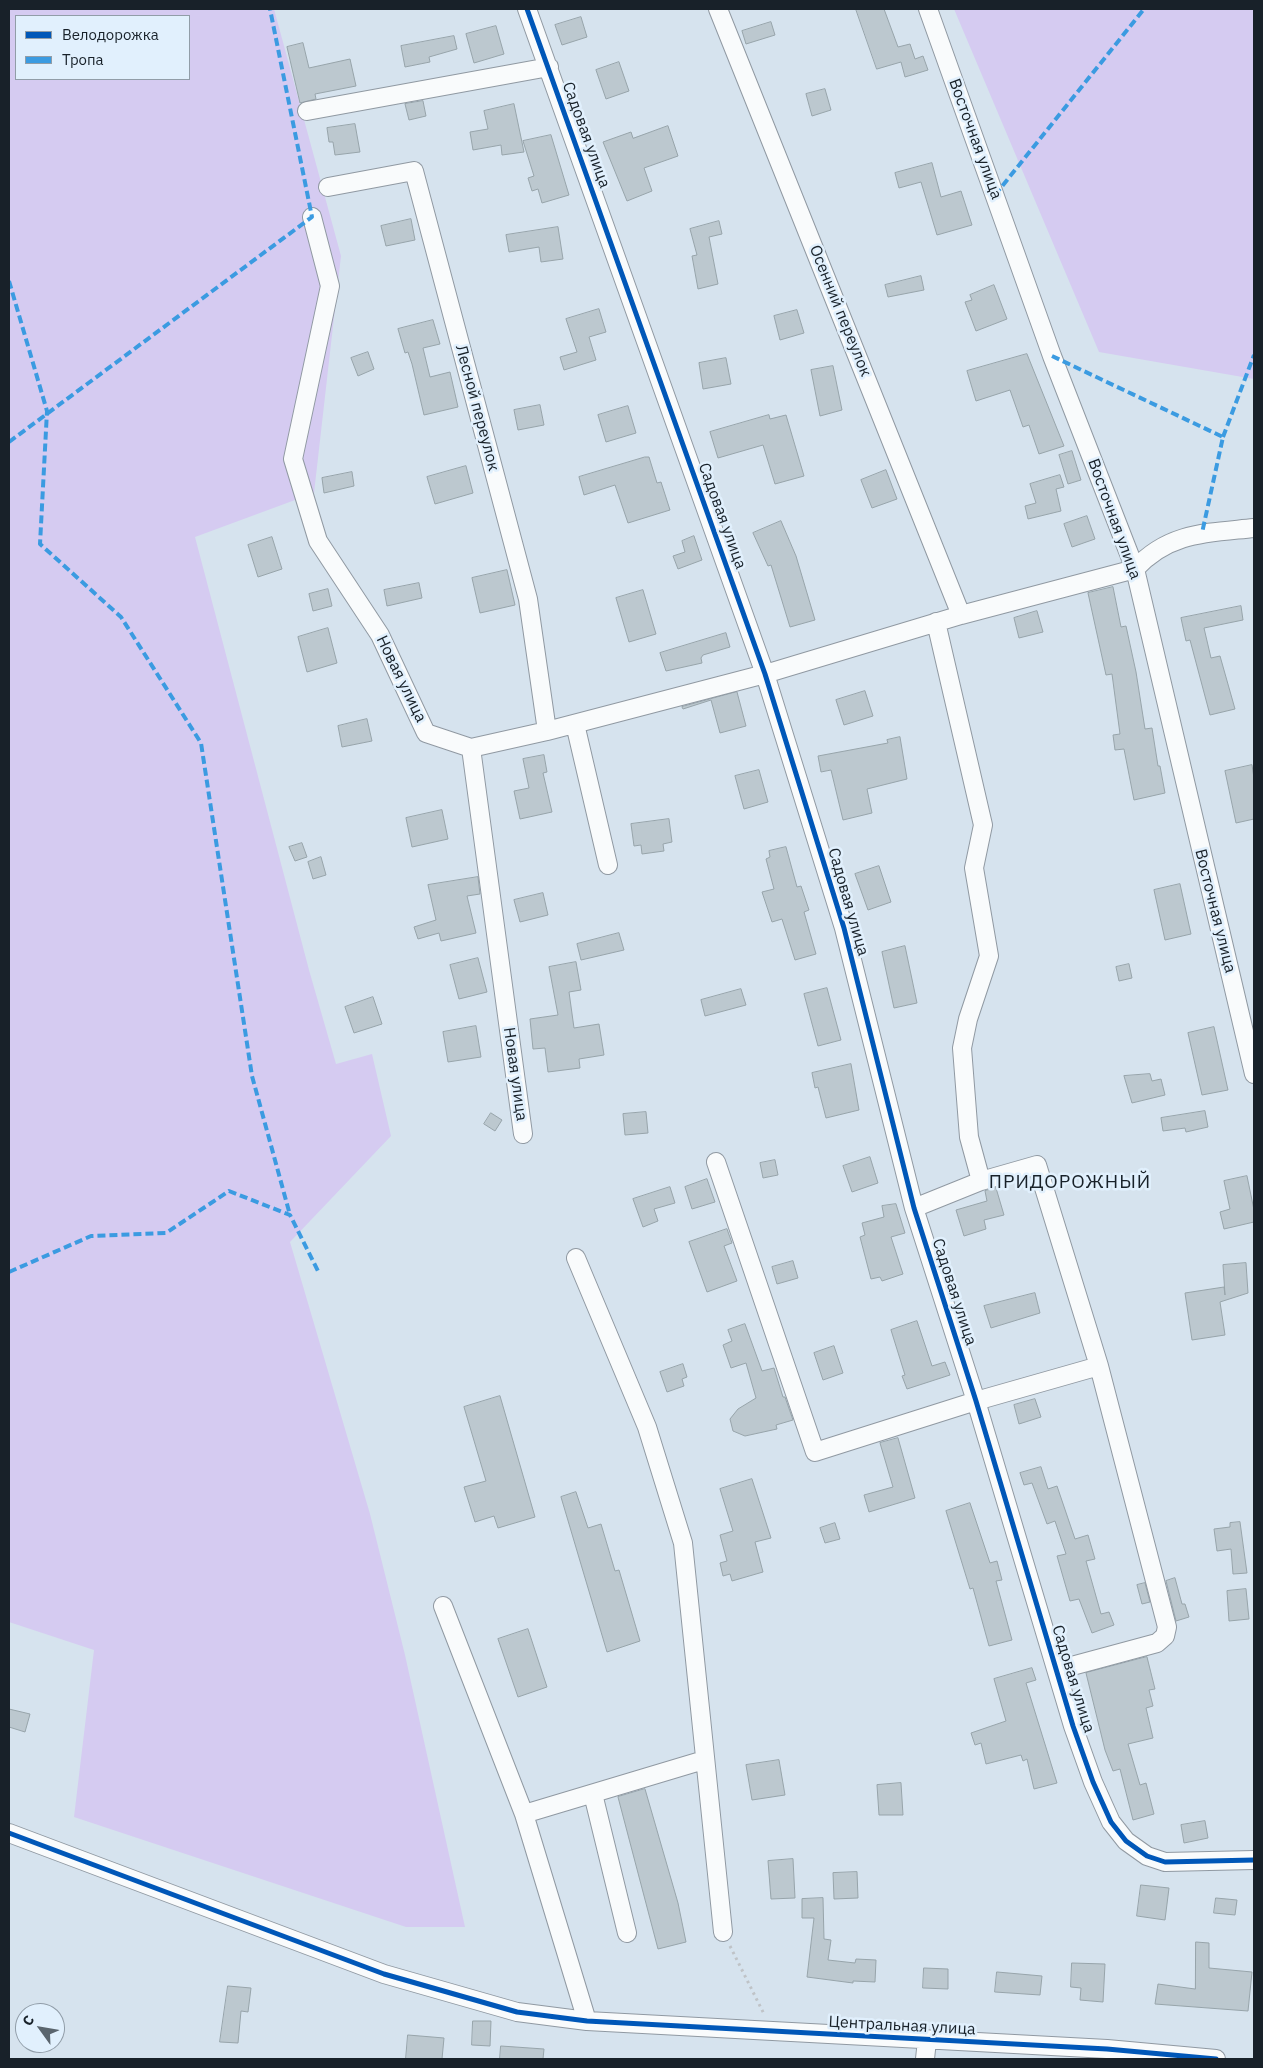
<!DOCTYPE html>
<meta charset="utf-8">
<style>
body{margin:0}
#map{position:relative;width:1263px;height:2068px;overflow:hidden;background:#d6e3ee;font-family:"IBM Plex Sans",sans-serif}
canvas{display:block}
.frame{position:absolute;inset:0;border:10px solid #182129;pointer-events:none}
.legend{position:absolute;left:15px;top:15px;width:175px;height:65px;box-sizing:border-box;background:#e1f0fd;border:1px solid #919da8;margin:0;padding:6px 9px;list-style:none;font-size:15px;color:#182129}
.legend li{display:flex;align-items:center;gap:10px;height:25px}
.legend b{width:25px;border:1px solid #919da8}
.north{position:absolute;left:15px;top:2003px;width:50px;height:50px;box-sizing:border-box;background:#e1f0fd;border:1px solid #919da8;border-radius:50%;rotate:302deg;font-size:14px;font-weight:700;line-height:20px;text-align:center;color:#182129}
.north::after{content:'';display:block;margin:auto;width:18px;height:22px;background:#5a656e;clip-path:polygon(50% 0,100% 100%,50% 72%,0 100%)}
</style>
<div id="map">
<canvas width="1263" height="2068"></canvas>
<div class="frame"></div>
<ul class="legend">
<li><b style="height:6px;background:#0057b8"></b>Велодорожка</li>
<li><b style="height:6px;background:#3b9be1"></b>Тропа</li>
</ul>
<div class="north">С</div>
</div>
<script>
const context = document.querySelector('canvas').getContext('2d');
context.lineJoin = 'round';
function fillPath(path, color) { context.fillStyle = color; context.fill(path, 'evenodd'); }
function trace(path, color, width, dash) { context.strokeStyle = color; context.lineWidth = width; context.lineCap = dash ? 'butt' : 'round'; context.setLineDash(dash || []); context.stroke(path); }
function drawText(font, color, halo, rows, align = 'center') {
  context.font = font + ' "IBM Plex Sans",sans-serif'; context.lineWidth = 5; context.setLineDash([]); context.textBaseline = 'middle'; context.strokeStyle = halo; context.fillStyle = color; for (const [text, x, y, turn = 0] of rows) {
    context.save(); context.translate(x, y); context.rotate((+turn || 0) * Math.PI / 180); context.textAlign = isNaN(turn) ? turn : align; if (halo) context.strokeText(text, 0, 0); context.fillText(text, 0, 0); context.restore();
  }
}
const green = new Path2D(`
 M9 9H274L341 256 314 493 195 537 309 970 336 1064 372 1054 391 1136 290 1242 370 1514 405 1655 465 1927H406L74 1817 94 1650 9 1622ZM16 16H189V79H16Z
 M954 9H1254V379L1099 352Z`);
const building = new Path2D(`
 M856 9H884L898 47 910 44 915 59 923 56 928 70 905 77 901 62 877 69Z
 M581 17 587 37 562 45 555 25Z
 M771 22 775 35 746 44 742 31Z
 M496 26 504 54 474 63 466 34Z
 M454 36 457 49 429 57 430 62 405 67 401 46Z
 M303 43 309 68 350 59 356 86 315 94 316 99 300 103 287 47Z
 M619 62 629 91 606 99 596 70Z
 M825 89 831 110 812 116 806 94Z
 M423 101 426 116 409 120 405 104Z
 M514 104 524 152 502 155 501 145 473 150 470 132 488 129 484 111Z
 M355 124 360 152 335 155 333 142H329L327 128Z
 M668 126 678 156 644 168 652 191 627 201 603 142 631 132 633 138Z
 M551 135 569 195 542 203 538 189 532 191 528 178 534 176 523 141Z
 M932 163 941 197 961 191 972 225 937 235 921 182 899 188 895 173Z
 M411 219 415 240 386 246 381 226Z
 M719 221 722 234 709 237 718 284 698 289 692 256 697 255 690 229Z
 M558 227 563 259 541 262 539 247 509 252 506 235Z
 M921 276 924 290 888 297 885 285Z
 M994 285 1007 319 976 331 965 302 972 300 970 295Z
 M599 309 606 332 589 337 596 360 564 370 560 357 577 352 566 319Z
 M797 310 804 333 780 340 774 316Z
 M433 320 440 344 423 348 430 377 450 372 458 407 424 415 412 364 408 352 405 353 398 329Z
 M368 352 374 369 358 376 351 358Z
 M1027 354 1064 446 1039 454 1029 425 1023 427 1010 390 976 401 967 371Z
 M726 358 731 384 703 389 699 363Z
 M833 366 842 410 820 416 811 370Z
 M540 405 544 425 518 430 514 410Z
 M628 406 636 433 606 442 598 415Z
 M769 415 770 419 786 415 804 476 775 484 763 445 718 458 710 432Z
 M1072 451 1081 480 1068 484 1059 455Z
 M645 457H649L657 483 661 482 670 510 628 523 615 485 584 495 579 477Z
 M466 466 473 493 435 504 427 477Z
 M886 470 897 499 872 508 861 480Z
 M352 472 354 486 324 493 322 478Z
 M1060 475 1064 487 1056 489 1061 511 1028 519 1025 506 1036 503 1030 484Z
 M1087 516 1095 539 1072 547 1064 524Z
 M781 521 796 556 815 620 790 627 771 565 768 566 753 533Z
 M694 536 702 560 678 569 673 556 685 552 682 541Z
 M272 537 282 569 258 577 248 545Z
 M507 570 515 605 480 613 472 578Z
 M419 583 422 598 387 606 384 590Z
 M1113 587 1121 627 1126 626 1136 672 1145 729 1152 728 1158 766H1160L1165 793 1134 800 1124 749 1115 750 1113 735 1120 734 1112 674 1106 675 1088 593Z
 M328 589 332 606 313 611 309 594Z
 M643 590 656 634 629 642 616 598Z
 M1241 606 1243 620 1204 628 1211 658 1220 656 1235 709 1210 715 1190 640 1186 641 1181 618Z
 M1037 611 1043 632 1019 638 1014 618Z
 M328 628 337 663 307 672 298 637Z
 M726 633 730 647 703 655 701 658 702 663 666 671 660 653Z
 M865 691 873 716 844 725 836 700Z
 M737 692 746 726 720 733 711 700 683 709 682 707Z
 M367 719 372 741 342 747 338 726Z
 M900 737 907 779 867 789 872 813 843 820 831 770 821 772 818 756 888 743 887 740Z
 M544 755 547 772 543 773 552 812 520 819 514 791 529 788 523 759Z
 M1252 765 1254 778V819L1236 823 1225 771Z
 M759 770 768 802 744 809 735 776Z
 M442 810 448 839 412 847 406 818Z
 M669 819 672 842 663 844 664 851 642 854 641 845 634 846 631 824Z
 M302 843 307 857 295 861 289 847Z
 M786 847 797 887 801 886 809 910 804 912 816 954 795 960 782 919 772 922 762 892 774 889 766 859 770 857 769 851Z
 M321 857 326 875 313 879 308 862Z
 M879 866 891 902 868 910 855 874Z
 M478 877 480 894 467 896 476 933 441 941 439 933 418 939 414 927 436 920 428 885Z
 M1180 884 1191 934 1165 940 1154 890Z
 M543 893 548 915 520 922 514 900Z
 M619 933 624 950 581 960 577 944Z
 M905 946 917 1003 894 1008 882 952Z
 M478 958 487 992 459 999 450 965Z
 M576 962 581 990 569 992 574 1028 599 1024 604 1055 579 1059 580 1068 548 1072 545 1048 533 1049 530 1019 558 1015 549 967Z
 M1129 964 1132 978 1119 981 1116 967Z
 M827 988 841 1040 818 1046 804 994Z
 M741 989 746 1005 705 1016 701 1000Z
 M373 997 382 1024 354 1033 345 1007Z
 M476 1026 481 1057 448 1062 443 1032Z
 M1214 1027 1228 1090 1202 1095 1188 1033Z
 M851 1064 859 1110 826 1118 818 1087 815 1088 812 1073Z
 M1150 1074 1152 1081 1161 1079 1165 1095 1132 1103 1124 1076Z
 M1205 1111 1208 1127 1186 1132 1185 1128 1163 1131 1161 1118Z
 M646 1112 648 1133 625 1135 623 1114Z
 M491 1113 502 1120 495 1131 484 1124Z
 M870 1157 878 1183 852 1192 843 1166Z
 M775 1160 778 1175 763 1178 760 1163Z
 M1247 1176 1254 1210V1222L1224 1229 1220 1212 1230 1209 1224 1181Z
 M707 1179 715 1202 692 1209 685 1187Z
 M670 1187 675 1203 654 1209 658 1221 643 1227 633 1199Z
 M996 1188 1004 1215 984 1220 986 1229 964 1236 956 1210 987 1201 985 1191Z
 M896 1204 905 1233 891 1237 903 1274 882 1281 880 1277 871 1279 860 1237 865 1235 862 1223 884 1217 882 1206Z
 M727 1229 732 1243 724 1246 737 1281 707 1292 689 1242Z
 M793 1261 798 1278 777 1284 772 1267Z
 M1246 1263 1248 1293 1220 1302 1225 1335 1192 1340 1185 1293 1224 1287 1225 1295 1223 1265Z
 M1035 1293 1040 1313 991 1328 984 1306Z
 M917 1321 932 1366 945 1362 950 1375 907 1389 902 1376 905 1375 891 1330Z
 M745 1324 762 1371 774 1368 783 1397H785L793 1420 776 1425 777 1429 745 1436 733 1431 730 1419 738 1409 756 1398 746 1363 731 1368 723 1345 732 1341 728 1330Z
 M834 1346 843 1373 823 1380 814 1353Z
 M683 1364 687 1377 682 1379 684 1386 667 1392 660 1372Z
 M500 1396 535 1517 498 1528 494 1516 475 1522 464 1487 486 1481 464 1407Z
 M1035 1399 1041 1417 1019 1424 1014 1405Z
 M898 1438 915 1498 869 1512 864 1495 893 1487 880 1443Z
 M1041 1467 1048 1489 1057 1486 1075 1539 1088 1535 1095 1559 1086 1561 1101 1614 1109 1612 1114 1625 1092 1633 1079 1599 1070 1601 1057 1556 1066 1554 1055 1521 1047 1524 1032 1483 1024 1485 1020 1473Z
 M752 1479 771 1538 755 1542 763 1572 732 1581 730 1574 723 1576 720 1563 727 1561 720 1535 733 1531 720 1489Z
 M576 1492 588 1528 601 1524 615 1571 619 1570 640 1641 607 1652 561 1497Z
 M970 1503 990 1563 997 1561 1002 1580 996 1581 1012 1640 989 1646 973 1588 970 1589 946 1511Z
 M1240 1522 1247 1573 1233 1574 1231 1549 1217 1551 1214 1529 1230 1527V1523Z
 M835 1523 840 1539 825 1543 820 1528Z
 M1175 1578 1182 1604H1185L1189 1617 1176 1621 1166 1581Z
 M1145 1583 1150 1602 1142 1604 1137 1585Z
 M1246 1589 1249 1619 1229 1621 1227 1591Z
 M528 1629 547 1687 518 1697 498 1639Z
 M1147 1657 1155 1689 1149 1690 1153 1706 1146 1708 1153 1738 1128 1744 1140 1785 1146 1783 1154 1814 1133 1820 1120 1769 1113 1771 1105 1750 1086 1673Z
 M1032 1668 1036 1680 1026 1683 1057 1783 1034 1789 1027 1759 1023 1761 1021 1755 986 1764 981 1743 975 1745 971 1733 1006 1721 994 1679Z
 M9 1709 30 1714 25 1732 9 1727Z
 M779 1760 785 1795 752 1800 746 1765Z
 M901 1783 903 1815H879L877 1785Z
 M645 1789 678 1903 686 1942 658 1949 618 1797Z
 M1205 1821 1208 1838 1184 1843 1181 1825Z
 M793 1859 795 1898 771 1899 768 1861Z
 M857 1872 858 1898 834 1899 833 1873Z
 M1141 1885 1169 1888 1165 1920 1137 1916Z
 M823 1898 824 1939 831 1940 828 1960 855 1963 856 1959 876 1960 875 1982 853 1981V1983L807 1977 814 1918H802V1899Z
 M1216 1898 1237 1900 1235 1915 1214 1913Z
 M1196 1942 1209 1943V1968L1252 1972 1248 2011 1155 2004 1158 1984 1195 1989Z
 M1072 1963 1105 1964 1103 2002 1080 2000 1081 1988 1071 1987Z
 M924 1968 948 1969V1989L923 1988Z
 M997 1972 1042 1976 1040 1995 995 1992Z
 M228 1986 251 1988 248 2012 241 2011 238 2043 220 2042Z
 M473 2021H491L490 2046 472 2045Z
 M408 2035 444 2038 442 2059H406Z
 M501 2046 544 2049 543 2059H500Z`);
const path = new Path2D(`
 M730 1946 764 2014`);
const minor = new Path2D(`
 M527 9 765 674 844 928 914 1208 976 1401 1073 1726 1093 1782 1111 1822 1126 1841 1147 1856 1165 1862 1254 1860
 M718 9 961 615
 M928 9 1052 356 1135 569 1254 1074
 M307 111 549 67
 M328 187 414 171 528 599 547 731
 M312 217 330 286 293 459 318 541 380 635 426 733 471 748 523 1134
 M936 622 983 825 974 868 989 956 968 1019 962 1048 969 1137 981 1181
 M575 724 608 865
 M471 748 547 731 765 674 961 615 1135 569C1169 532 1207 533 1254 528
 M716 1162 815 1452 976 1401 1099 1366
 M914 1208 981 1181 1037 1165 1099 1366 1167 1627 1165 1636 1157 1643 1057 1670
 M576 1258 647 1427 683 1543 723 1932
 M443 1606 524 1814 587 2021
 M593 1794 627 1933
 M524 1814 704 1760
 M9 1833 384 1974 517 2012 587 2021 1107 2049 1216 2059
 M925 2059 927 2040`);
const quiet = new Path2D(`
 M995 195 1144 9
 M9 281 47 411 40 544 121 617 201 743 252 1076 290 1215
 M1052 356 1223 437 1202 533
 M1223 437 1254 355
 M9 442 312 217 270 9
 M9 1272 91 1236 166 1233 229 1191 290 1215 318 1271`);
const cycleway = new Path2D(`
 M527 9 765 674 844 928 914 1208 976 1401 1073 1726 1093 1782 1111 1822 1126 1841 1147 1856 1165 1862 1254 1860
 M9 1833 384 1974 517 2012 587 2021 1107 2049 1216 2059`);
const streetNames = [
 ["Садовая улица",586,135,70],
 ["Восточная улица",975,139,70],
 ["Осенний переулок",840,311,68],
 ["Лесной переулок",477,408,75],
 ["Садовая улица",722,516,70],
 ["Восточная улица",1114,519,70],
 ["Новая улица",401,679,64],
 ["Садовая улица",848,902,74],
 ["Восточная улица",1215,911,76],
 ["Новая улица",515,1074,82],
 ["Садовая улица",954,1292,72],
 ["Садовая улица",1073,1679,73],
 ["Центральная улица",902,2026,3]
];
const quarterNames = [
 ["ПРИДОРОЖНЫЙ",1070,1183]
];
fillPath(green, '#d5cbf1');
fillPath(building, '#bcc8cf');
trace(building, '#97a4aa', 1);
trace(minor, '#9099a2', 20);
trace(path, '#bfc3c7', 3, [2.5, 4]);
trace(minor, '#f9fbfc', 18);
trace(quiet, '#3b9be1', 4, [8, 4]);
trace(cycleway, '#0057b8', 5);
drawText('16px', '#182129', '#e1f0fd', streetNames);
context.letterSpacing = '1px';
drawText('19px', '#182129', '#e1f0fd', quarterNames);
context.letterSpacing = '0px';
</script>
